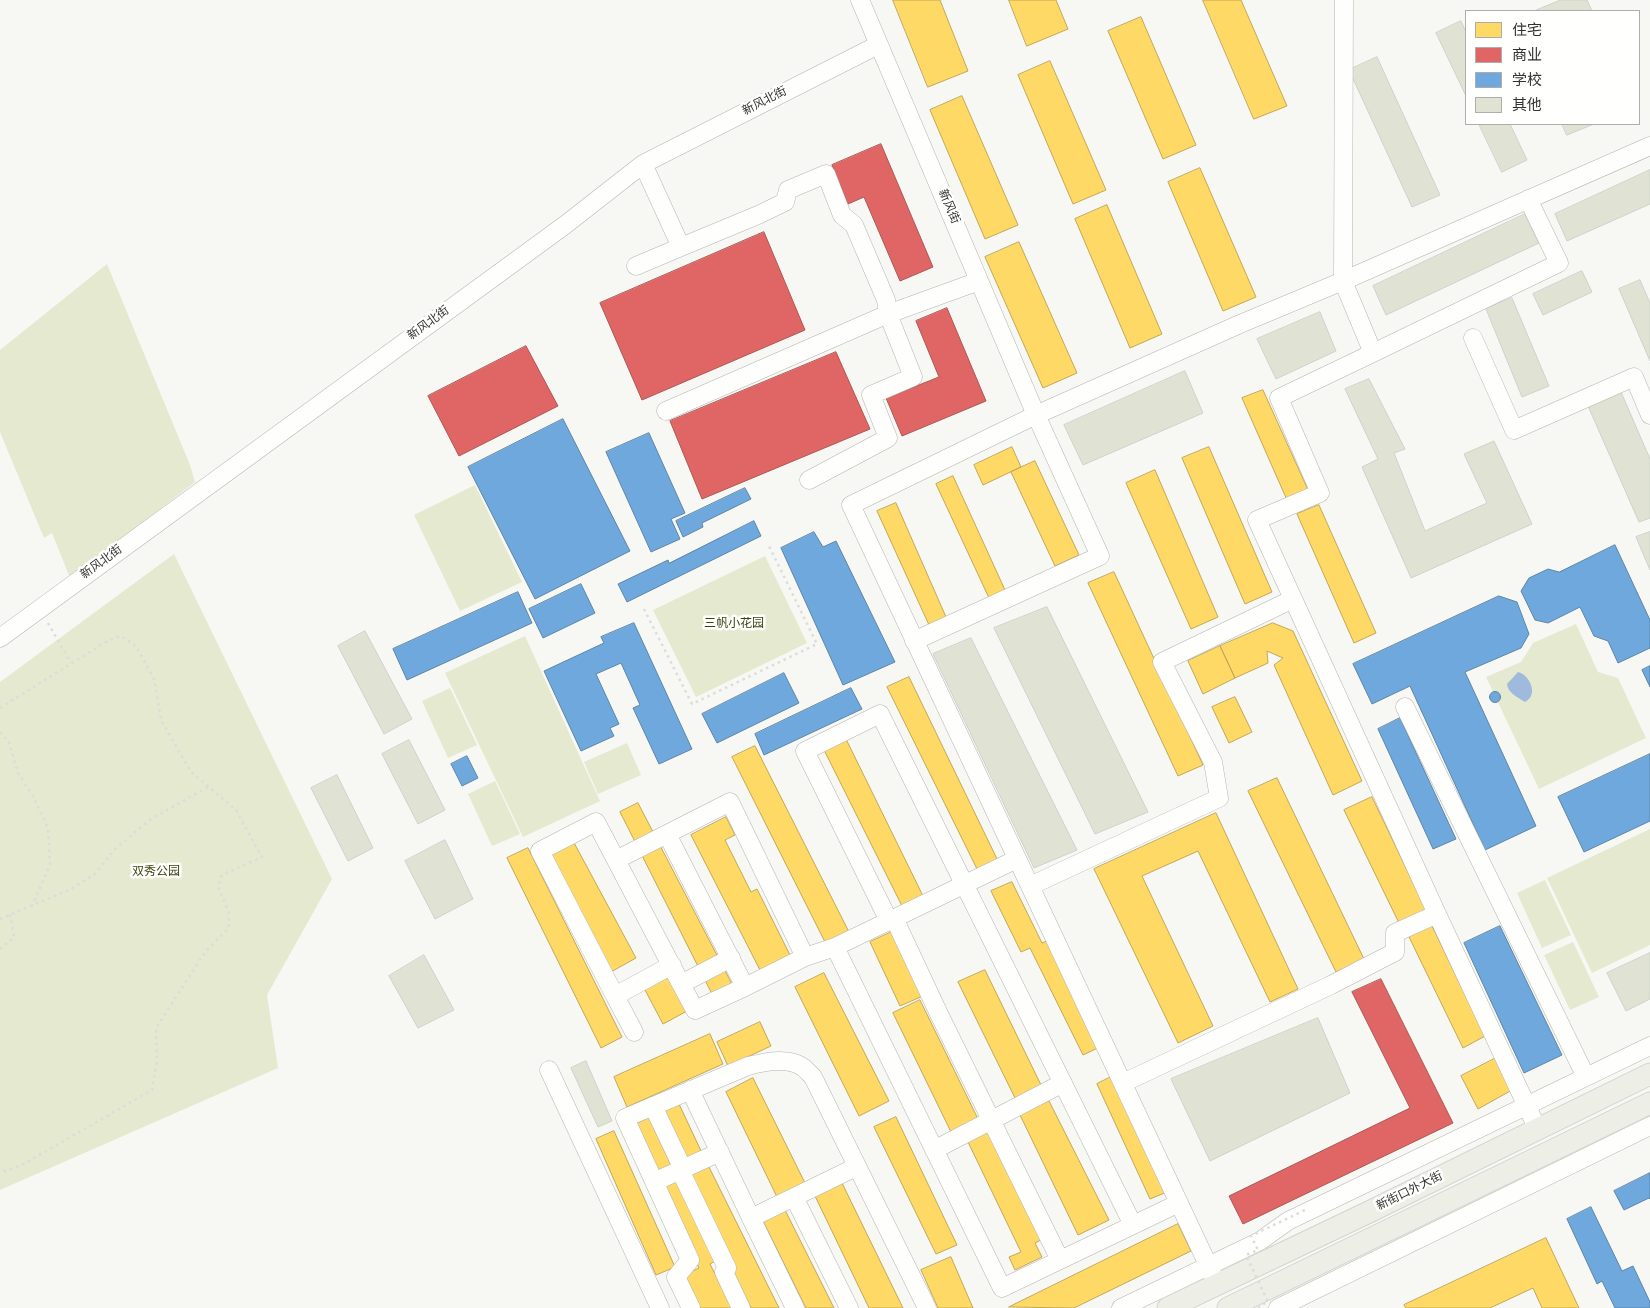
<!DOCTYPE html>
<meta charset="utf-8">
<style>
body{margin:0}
#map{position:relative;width:1650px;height:1308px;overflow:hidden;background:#f7f8f4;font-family:Overpass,"Noto Sans SC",sans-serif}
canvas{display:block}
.legend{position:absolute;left:1465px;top:10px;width:175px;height:115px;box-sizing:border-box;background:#fffffe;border:1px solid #adadac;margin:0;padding:6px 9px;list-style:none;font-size:15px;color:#323330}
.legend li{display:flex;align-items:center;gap:10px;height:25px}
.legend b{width:25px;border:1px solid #adadac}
</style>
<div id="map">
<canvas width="1650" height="1308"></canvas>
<ul class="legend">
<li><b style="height:14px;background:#ffd966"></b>住宅</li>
<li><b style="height:14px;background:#e06666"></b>商业</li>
<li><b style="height:14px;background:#6fa8dc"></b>学校</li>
<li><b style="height:14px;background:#e0e3d4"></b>其他</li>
</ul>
</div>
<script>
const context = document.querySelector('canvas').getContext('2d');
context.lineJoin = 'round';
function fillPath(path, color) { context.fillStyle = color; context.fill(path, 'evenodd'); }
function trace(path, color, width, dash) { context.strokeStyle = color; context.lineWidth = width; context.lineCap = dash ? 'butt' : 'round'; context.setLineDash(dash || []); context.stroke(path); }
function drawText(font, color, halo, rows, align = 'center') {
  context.font = font + ' Overpass,"Noto Sans SC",sans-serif'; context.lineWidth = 5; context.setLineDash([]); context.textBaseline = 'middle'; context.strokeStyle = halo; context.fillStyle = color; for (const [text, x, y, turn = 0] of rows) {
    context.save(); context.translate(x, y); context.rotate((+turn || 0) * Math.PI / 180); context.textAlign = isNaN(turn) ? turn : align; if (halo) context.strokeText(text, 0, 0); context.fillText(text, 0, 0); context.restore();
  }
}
const green = new Path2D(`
 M107 264 190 465 195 482 70 578 52 533 44 538 0 432V350Z
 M475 485 522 582 460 611 414 515Z
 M174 554 332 879 267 995 278 1068 0 1190V682Z
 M765 556 807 643 696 697 653 610Z
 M1576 624 1598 672 1618 678 1646 738 1539 789 1486 677 1521 662 1533 643Z
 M525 636 600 801 523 837 445 673Z
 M450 688 477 745 448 758 422 701Z
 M627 743 641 775 598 794 584 762Z
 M495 781 520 834 492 846 468 794Z
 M1650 829V945L1592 973 1547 878Z
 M1545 880 1571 935 1542 948 1517 893Z
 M1573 942 1599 997 1570 1010 1544 955Z`);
const water = new Path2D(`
 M1518 672C1530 675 1539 695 1525 702 1517 697 1508 693 1507 684Z`);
const homes = new Path2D(`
 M893 0H940L968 71 928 87Z
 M1009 0H1056L1068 29 1027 46Z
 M1203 0H1241L1287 106 1254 119Z
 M1141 17 1196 145 1163 159 1108 31Z
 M1050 61 1106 190 1073 204 1018 75Z
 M962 96 1018 225 985 239 930 110Z
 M1200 168 1256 297 1223 311 1168 182Z
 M1107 205 1162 334 1130 348 1075 219Z
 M1019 242 1077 373 1043 388 985 257Z
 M1263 390 1308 490 1287 500 1242 398Z
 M1012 447 1021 467 983 485 974 465Z
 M1209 447 1272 592 1245 604 1182 458Z
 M1035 461 1079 555 1055 566 1011 472Z
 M1155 470 1218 617 1191 629 1126 483Z
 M953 476 1005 590 989 598 936 484Z
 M896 503 946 617 929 625 877 511Z
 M1319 505 1376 633 1354 643 1297 514Z
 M1114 572 1203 765 1178 776 1088 583Z
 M1273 623 1293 631 1362 781 1333 795 1274 665 1283 658 1267 651 1268 663 1235 678 1220 646Z
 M1220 646 1235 678 1203 694 1188 661Z
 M909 677 999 863 979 873 887 687Z
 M1235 697 1252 732 1229 743 1212 707Z
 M846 739 924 898 903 908 824 750Z
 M755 746 849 932 826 944 732 757Z
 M1277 778 1364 959 1336 972 1248 791Z
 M1372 797 1426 910 1399 923 1344 810Z
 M638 803 734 988 714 998 620 812Z
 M1216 813 1298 989 1270 1002 1198 851 1142 876 1213 1026 1178 1043 1094 869Z
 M726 817 735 835 725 840 751 892 757 889 791 957 761 972 691 835Z
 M572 839 636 958 609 973 547 852Z
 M528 848 622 1037 601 1048 507 858Z
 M1012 882 1042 943 1049 940 1100 1047 1083 1055 1030 948 1021 952 991 891Z
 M1432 926 1485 1036 1463 1048 1409 937Z
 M896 930 925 995 900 1006 870 942Z
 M985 970 1041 1085 1015 1098 958 982Z
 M824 973 889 1101 859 1116 795 987Z
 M672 976 689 1010 663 1024 645 990Z
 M920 1000 978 1119 951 1132 893 1013Z
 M760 1022 771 1046 728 1066 717 1042Z
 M710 1034 723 1064 627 1107 614 1077Z
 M1496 1058 1512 1090 1478 1109 1461 1076Z
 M1113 1076 1167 1192 1150 1199 1097 1084Z
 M753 1078 805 1183 777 1197 726 1092Z
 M1049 1101 1109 1220 1078 1235 1020 1115Z
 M679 1104 702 1153 684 1162 660 1112Z
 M896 1117 957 1245 936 1254 874 1127Z
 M649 1118 672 1167 657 1174 634 1125Z
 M614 1131 675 1267 656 1275 596 1139Z
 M989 1131 1041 1240 1035 1243 1042 1257 1015 1270 1009 1257 1021 1252 968 1142Z
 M706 1161 779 1308H751L685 1171Z
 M677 1176 717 1260 710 1264 732 1308H700L684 1275 699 1268 659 1183Z
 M842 1183 903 1308H869L815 1196Z
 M785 1210 834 1308H806L763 1221Z
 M1178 1224 1191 1251 1074 1308 1009 1307Z
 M1546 1238 1579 1308H1542L1533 1288 1490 1308H1406L1404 1305Z
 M951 1257 973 1308H938L921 1270Z`);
const shops = new Path2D(`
 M881 144 933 267 900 281 864 197 848 204 832 165Z
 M764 232 805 330 642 400 600 303Z
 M947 308 986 401 902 436 886 398 939 377 916 321Z
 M526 346 558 406 459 456 428 396Z
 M836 352 870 429 702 499 670 421Z
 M1381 979 1453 1123 1243 1224 1229 1196 1410 1108 1352 992Z`);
const schools = new Path2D(`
 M563 419 630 551 535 599 468 467Z
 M649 433 685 513 671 519 680 539 651 552 606 452Z
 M745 488 751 499 702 523 703 527 683 537 676 521Z
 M754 521 761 536 627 602 618 584 668 560 669 563Z
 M814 532 823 547 836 541 895 662 843 685 781 548Z
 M1615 545 1650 620V648L1618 663 1608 641 1594 636 1580 607 1548 623 1535 620 1521 591 1529 578 1548 569 1559 572Z
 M581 584 595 613 543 638 529 609Z
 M518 592 532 623 407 680 393 649Z
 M1499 596 1517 602 1529 634 1521 648 1465 672 1536 826 1485 850 1410 686 1372 704 1353 664Z
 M634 623 692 749 659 764 633 708 640 705 621 663 596 674 619 724 610 728 614 736 581 751 544 671 604 643 601 637Z
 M1650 666V687L1642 670Z
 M784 673 799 703 717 743 702 714Z
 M851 688 862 709 764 755 755 734Z
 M1489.5 697a5.5 5.5 0 1 1 11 0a5.5 5.5 0 1 1-11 0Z
 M1400 718 1456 839 1433 849 1378 729Z
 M1650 754V821L1584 852 1558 797Z
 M467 756 478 778 462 786 451 764Z
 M1500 926 1562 1055 1524 1073 1464 943Z
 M1650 1173V1199L1649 1198 1624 1210 1614 1191Z
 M1591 1207 1622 1271 1633 1266 1650 1302V1308H1615L1602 1281 1597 1284 1567 1219Z`);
const building = new Path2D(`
 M1561 0H1587L1592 11H1534Z
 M1461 21 1466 32V96L1436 33Z
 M1377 57 1440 195 1412 207 1349 70Z
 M1479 124H1510L1527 160 1502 172Z
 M1562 124H1594L1567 135Z
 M1650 170V204L1567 241 1555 214Z
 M1525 214 1539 243 1386 315 1373 286Z
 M1582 271 1592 292 1543 315 1533 294Z
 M1640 280 1650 303V361L1619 289Z
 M1512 298 1549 386 1522 397 1486 309Z
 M1320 312 1336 351 1276 379 1257 339Z
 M1185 371 1203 413 1083 465 1064 425Z
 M1369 379 1405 449 1394 453 1425 531 1487 503 1464 454 1494 441 1532 524 1411 578 1362 467 1378 459 1345 389Z
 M1621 392 1650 459V518L1639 522 1588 406Z
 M1650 532V570L1636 537Z
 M1047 607 1148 812 1095 834 994 628Z
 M365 631 412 719 384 734 338 646Z
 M971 638 1077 850 1034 868 933 654Z
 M409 740 445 810 418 824 382 754Z
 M337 775 373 848 348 861 311 788Z
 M445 840 473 899 435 919 405 861Z
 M1650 953V999L1626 1011 1607 973Z
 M424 955 454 1010 418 1028 389 976Z
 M1318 1018 1350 1093 1210 1161 1171 1079Z
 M586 1061 612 1121 598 1127 571 1068Z`);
const path = new Path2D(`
 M644 609 692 704 817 644 769 546
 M48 623 71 663
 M0 708 109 640 121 636 136 646 154 679 161 720 191 772 236 810 262 857 222 875 218 887 229 913V928L205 952 156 1028 157 1060 152 1090 22 1165 0 1173
 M0 732 9 742 18 773 33 796 48 828 50 865 32 906
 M0 919 69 890 95 874 114 850 151 819 208 787
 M0 949 14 937 10 914`);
const minor = new Path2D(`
 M860 0 1036 415 1100 556 914 641
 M681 247 758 215 785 202 788 190 826 174 842 215 854 225 886 300 888 314 913 377 871 395 888 438 809 480
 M636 266 681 247 643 164
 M1473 338 1514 430 1634 377 1650 415
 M1373 353 1559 263 1528 199
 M666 411 888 314 979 281
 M0 638 565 225 643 164 878 45
 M1405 707 1586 1077
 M667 834 616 860 681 984 731 958
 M1017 859 835 947 1002 1288 1179 1203
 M616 860 596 822 540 851 615 996 672 965
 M1030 886 1219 798 1213 762 1162 662 1293 599
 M894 918 939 1014 1060 1260
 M889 921 805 751 880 714 1133 1225
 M805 957 730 802 667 834 745 987 805 957 835 947
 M681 984 695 1010 745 987
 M615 996 634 1032
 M549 1070 660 1308
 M1123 1083 1331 985 1395 952V933L1437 914
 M690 1090 751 1218 856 1167
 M653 1106 683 1169
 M1538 1130 1437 914 1257 520 1320 493 1279 398 1373 353 1343 281 1650 146
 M934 1150 1063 1083
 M680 1170 727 1268 724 1272 741 1308
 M654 1182 720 1152
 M794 1197 849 1308
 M751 1218 795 1308
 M1217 1284 851 505 1036 415 1240 324 1343 281 1344 0
 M691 1308 676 1277 690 1260 625 1118 748 1066C764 1062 786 1057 801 1066 805 1068 809 1073 813 1077L927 1308
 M1121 1308 1260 1241 1288 1221 1650 1046
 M1278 1308 1650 1126`);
const major = new Path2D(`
 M1168 1308 1369 1212 1650 1074
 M1228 1308 1650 1103`);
const pathBridge = new Path2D(`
 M1259 1308V1306L1268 1302 1246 1255 1258 1250 1251 1236 1305 1210`);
const streetNames = [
 ["新风北街",765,102,-27],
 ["新风街",948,207,67],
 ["新风北街",429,324,-36],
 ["新风北街",102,563,-36],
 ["新街口外大街",1410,1192,-26]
];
const parkNames = [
 ["三帆小花园",734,625],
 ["双秀公园",156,873]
];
fillPath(green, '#e5e9cf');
fillPath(water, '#a0badd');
fillPath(homes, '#ffd966');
trace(homes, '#c2a756', 1);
fillPath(shops, '#e06666');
trace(shops, '#ac5756', 1);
fillPath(schools, '#6fa8dc');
trace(schools, '#5d85a8', 1);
fillPath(building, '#e0e3d4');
trace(building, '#cfd0cc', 1);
trace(minor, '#b4b5b2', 19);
trace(major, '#d3d4d2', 23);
trace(path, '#dcdcdb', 2.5, [2.5, 4]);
trace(minor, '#fefefd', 18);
trace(major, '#edeee5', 21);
trace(pathBridge, '#dcdcdb', 2.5, [2.5, 4]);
drawText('12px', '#323330', '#fffffe', streetNames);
drawText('12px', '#3e4211', '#fffffe', parkNames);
</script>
